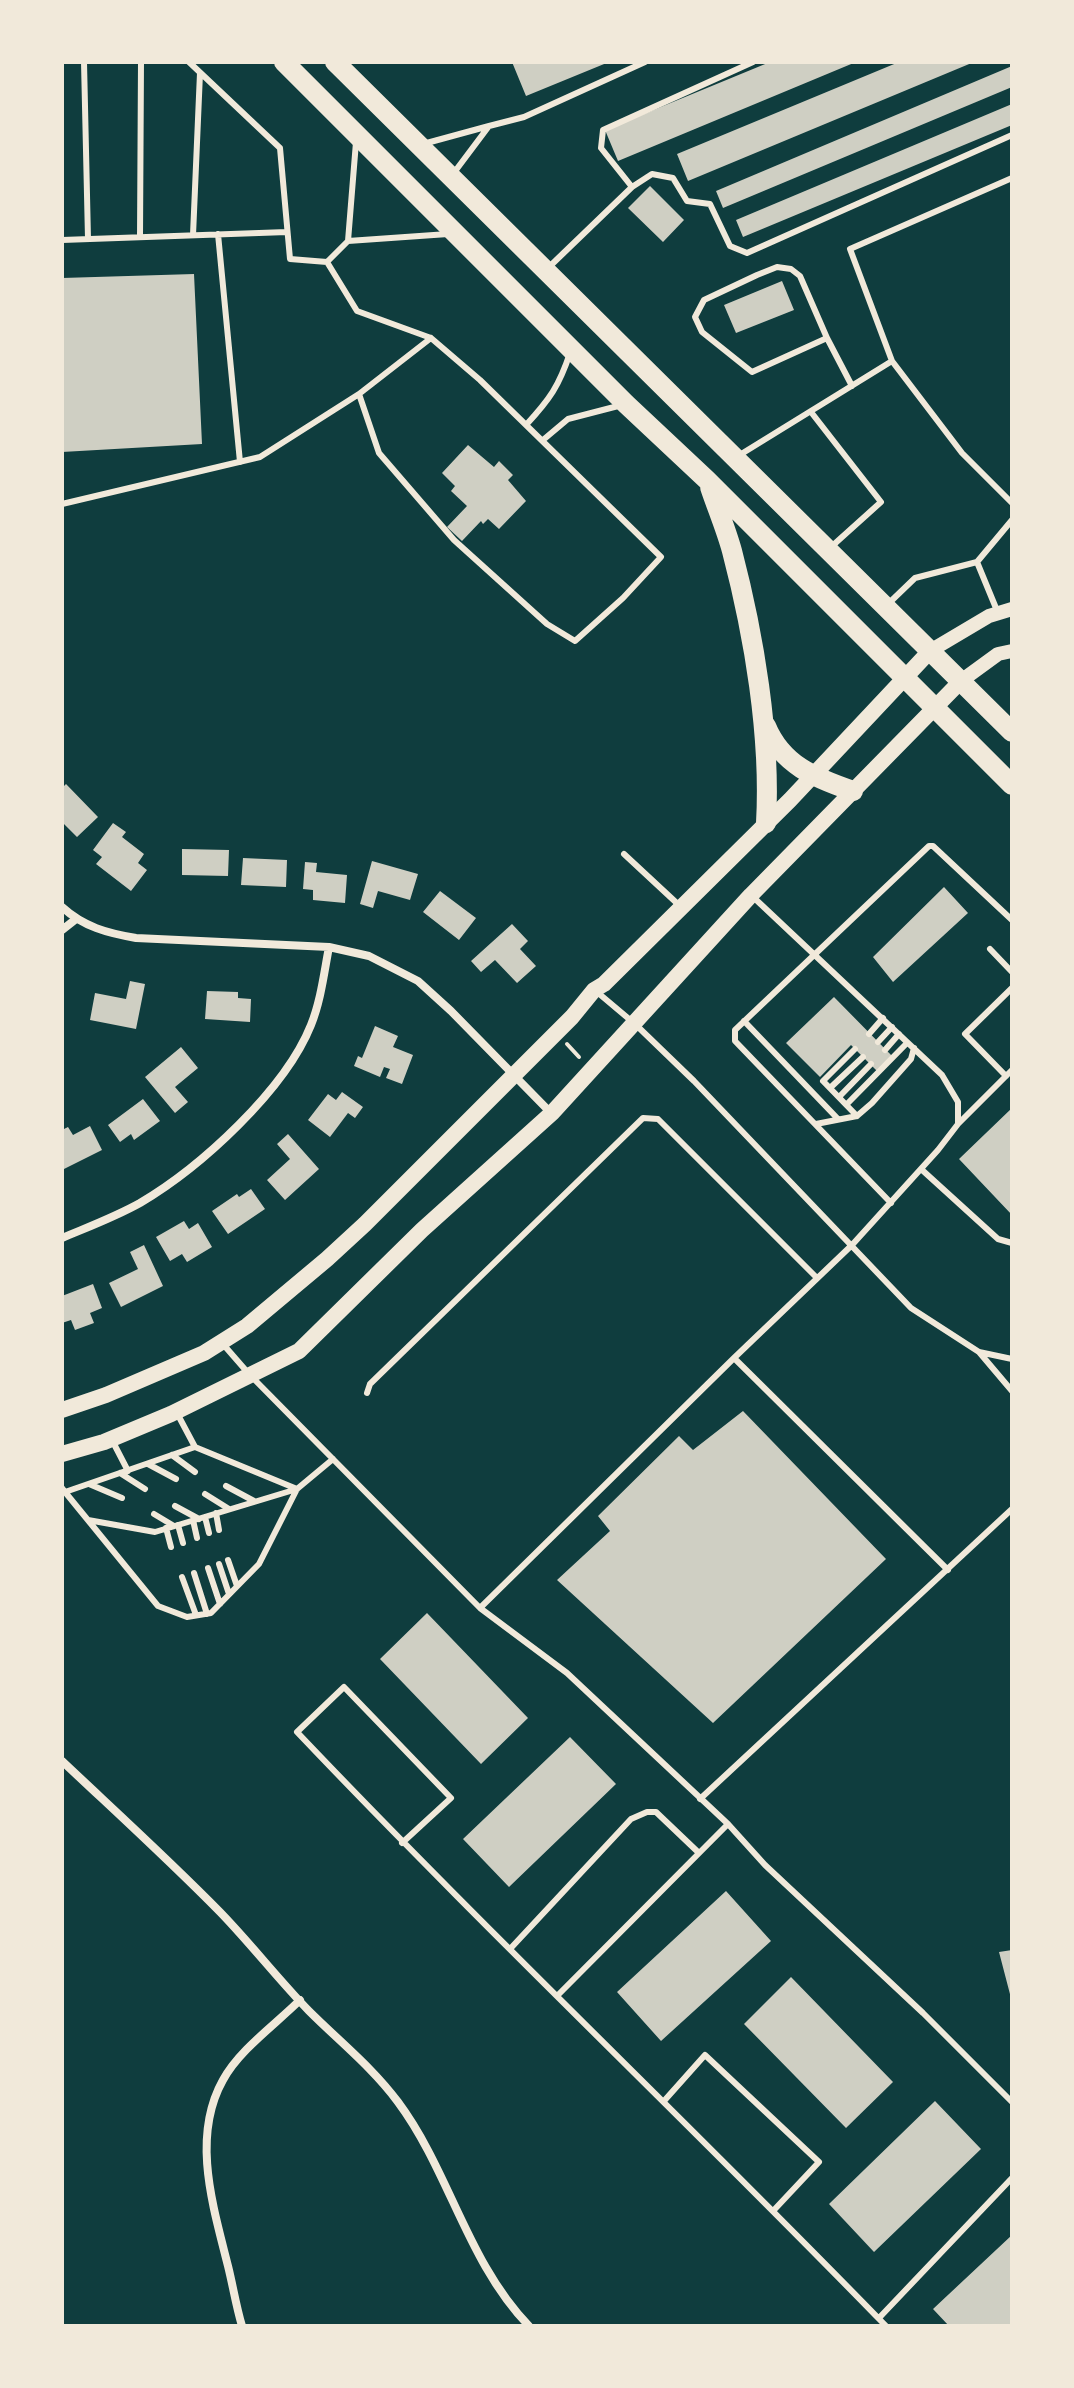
<!DOCTYPE html>
<style>
body{margin:0}
#map{position:relative;width:1074px;height:2388px;overflow:hidden;background:#0f3d3e;font-family:Arial,sans-serif}
canvas{display:block}
.frame{position:absolute;inset:0;border:64px solid #f1e9da;pointer-events:none}
</style>
<div id="map">
<canvas width="1074" height="2388"></canvas>
<div class="frame"></div>
</div>
<script>
const context = document.querySelector('canvas').getContext('2d');
context.lineJoin = 'round';
function fillPath(path, color) { context.fillStyle = color; context.fill(path, 'evenodd'); }
function trace(path, color, width, dash) { context.strokeStyle = color; context.lineWidth = width; context.lineCap = dash ? 'butt' : 'round'; context.setLineDash(dash || []); context.stroke(path); }
const building = new Path2D(`
 M512 62H609L526 96Z
 M770 62H856L618 161 605 130Z
 M899 62H974L688 181 677 154Z
 M1012 66V87L723 208 716 191Z
 M1012 104V125L743 237 736 220Z
 M650 186 684 220 663 242 628 208Z
 M194 274 202 444 62 452V278Z
 M782 281 794 310 736 333 724 305Z
 M468 445 494 467 499 461 513 475 508 480 526 501 499 529 488 519 483 524 481 521 462 541 447 527 467 506 451 491 455 486 442 473Z
 M66 784 98 817 77 837 62 822V788Z
 M113 823 126 832 122 837 144 854 138 863 147 870 131 891 96 864 102 857 93 850Z
 M182 849 229 850 228 876 182 875Z
 M243 858 287 860 286 887 241 885Z
 M372 861 418 874 410 900 378 891 373 908 360 904Z
 M305 862 317 863 316 872 347 875 345 903 313 900V890L303 889Z
 M944 887 968 913 893 982 873 957Z
 M440 891 476 918 459 940 423 912Z
 M512 924 528 941 520 949 536 966 517 983 495 960 481 972 471 961Z
 M130 981 145 984 136 1029 90 1020 95 993 126 999Z
 M207 991 238 992V998L251 999 250 1022 205 1019Z
 M834 997 893 1057 878 1072 851 1045 820 1077 786 1043Z
 M375 1026 398 1036 393 1047 413 1055 402 1084 386 1078 390 1069 384 1067 380 1077 354 1066 358 1056 362 1058Z
 M181 1047 198 1068 175 1087 188 1102 175 1113 145 1077Z
 M342 1092 363 1107 355 1118 348 1113 330 1137 308 1120 328 1094 336 1100Z
 M143 1099 160 1121 134 1140 131 1134 120 1142 108 1125Z
 M1012 1108V1215L959 1159Z
 M90 1126 102 1150 62 1170V1130L68 1127 73 1135Z
 M288 1134 319 1169 285 1200 267 1180 290 1159 277 1144Z
 M251 1189 265 1209 228 1234 212 1211 237 1194 239 1197Z
 M184 1221 189 1229 198 1223 212 1247 187 1262 182 1254 170 1261 156 1237Z
 M144 1245 163 1286 121 1307 109 1283 138 1269 130 1252Z
 M93 1284 102 1308 90 1313 94 1323 75 1330 71 1320 62 1323V1296Z
 M743 1411 886 1559 713 1723 557 1580 610 1531 598 1516 679 1436 693 1450Z
 M427 1613 528 1718 481 1764 380 1659Z
 M570 1737 616 1784 509 1887 463 1839Z
 M726 1891 771 1941 661 2041 617 1992Z
 M1012 1950V1998H1011L999 1952Z
 M791 1977 893 2082 846 2128 744 2024Z
 M935 2101 981 2149 874 2252 829 2204Z
 M1012 2235V2326H949L933 2309Z`);
const path = new Path2D(`
 M567 1044 579 1057`);
const service = new Path2D(`
 M84 62 88 239
 M189 62 280 148 290 259 327 262
 M489 126 524 117 645 62
 M423 144 489 126 453 174
 M632 187 601 148 603 130 753 62
 M218 234 240 462
 M193 235 200 73
 M140 237 141 62
 M62 240 287 232
 M348 241 448 234
 M327 262 357 311 431 338 480 380 661 557 623 598 575 641 547 624 454 540 379 453 359 394 431 338
 M327 262 348 241 356 142
 M548 268 632 187 652 174 673 178 687 201 710 204 730 246 747 253 1012 135
 M827 338 800 276 791 269 777 267 757 275 704 300 695 317 702 332 752 372 827 338 852 386
 M892 361 850 249 1012 178
 M811 412 881 502 831 547
 M526 425C550 399 559 386 570 353
 M543 440 568 419 622 405
 M738 456 892 361 962 453 1012 503
 M62 504 260 457 359 394
 M977 562 998 613
 M888 604 915 578 977 562 1012 520
 M624 854 681 907
 M990 949 1012 972
 M597 992 635 1024 694 1081 911 1308 979 1352 1012 1359
 M744 1021 838 1119
 M869 1034 883 1018
 M878 1042 892 1027
 M855 1049 823 1081 857 1116
 M885 1050 899 1034
 M1006 1076 965 1034 1012 988
 M830 1088 863 1057
 M839 1097 871 1064
 M847 1104 907 1043
 M816 1124 857 1116 872 1103 911 1059 914 1048
 M958 1124 1012 1070
 M921 1169 998 1239 1012 1243
 M891 1203 735 1041V1030L929 846H933L1012 920
 M222 1343 249 1374 480 1608 567 1673 728 1824 765 1865 923 2013 1012 2102
 M979 1352 1012 1391
 M734 1358 948 1570
 M367 1393 370 1384 643 1118 658 1119 817 1278
 M178 1415 195 1447 297 1489 333 1459
 M113 1442 128 1471
 M172 1455 195 1472
 M148 1464 176 1479
 M120 1473 145 1489
 M89 1484 122 1498
 M226 1486 254 1501
 M62 1488 65 1492 195 1447
 M65 1492 158 1606 187 1617 211 1613 259 1564 297 1489
 M205 1494 229 1509
 M175 1506 199 1519
 M216 1513 219 1530
 M154 1514 174 1526
 M205 1517 209 1533
 M88 1520 155 1532 297 1489
 M193 1520 197 1538
 M178 1525 183 1543
 M166 1528 171 1547
 M228 1560 237 1586
 M219 1564 229 1594
 M208 1568 220 1604
 M194 1573 207 1614
 M182 1577 196 1615
 M480 1608 734 1358 852 1245 938 1150 958 1124V1102L942 1075 751 895
 M700 1799 1012 1509
 M402 1843 451 1798 344 1687 297 1732C489 1934 692 2126 886 2326
 M510 1949 631 1819 647 1812H656L699 1853
 M557 1996 728 1824
 M664 2101 705 2055 819 2162 774 2210
 M879 2318 1012 2178`);
const minor = new Path2D(`
 M62 907C84 927 107 933 136 938L329 947 369 956 418 981 451 1011 551 1113
 M62 930 76 919
 M62 1238C88 1227 115 1217 140 1203 201 1167 285 1090 311 1025 321 1000 324 973 329 947
 M62 1761C115 1811 169 1860 220 1912 251 1944 278 1979 309 2011 339 2041 372 2067 398 2102 450 2172 467 2262 529 2326
 M242 2326C236 2306 233 2286 228 2266 213 2206 191 2137 223 2080 239 2050 276 2024 300 2000`);
const tertiary = new Path2D(`
 M930 651 989 616 1012 609
 M961 681 998 654 1012 651`);
const secondary = new Path2D(`
 M62 1410 106 1395 204 1353 247 1326 327 1259 365 1224 572 1017 594 990 604 984 790 800 930 651
 M62 1454 104 1442 171 1414 299 1351 422 1230 552 1113 751 895 961 681`);
const trunk = new Path2D(`
 M284 62 626 404 707 480 1012 785
 M335 62 1012 732
 M710 487C717 508 726 529 732 551 754 635 771 736 766 823
 M766 726C782 765 815 778 853 791`);
fillPath(building, '#cfcfc3');
trace(path, '#f1e9da', 4);
trace(service, '#f1e9da', 6);
trace(minor, '#f1e9da', 8);
trace(tertiary, '#f1e9da', 14);
trace(secondary, '#f1e9da', 16);
trace(trunk, '#f1e9da', 20);
</script>
